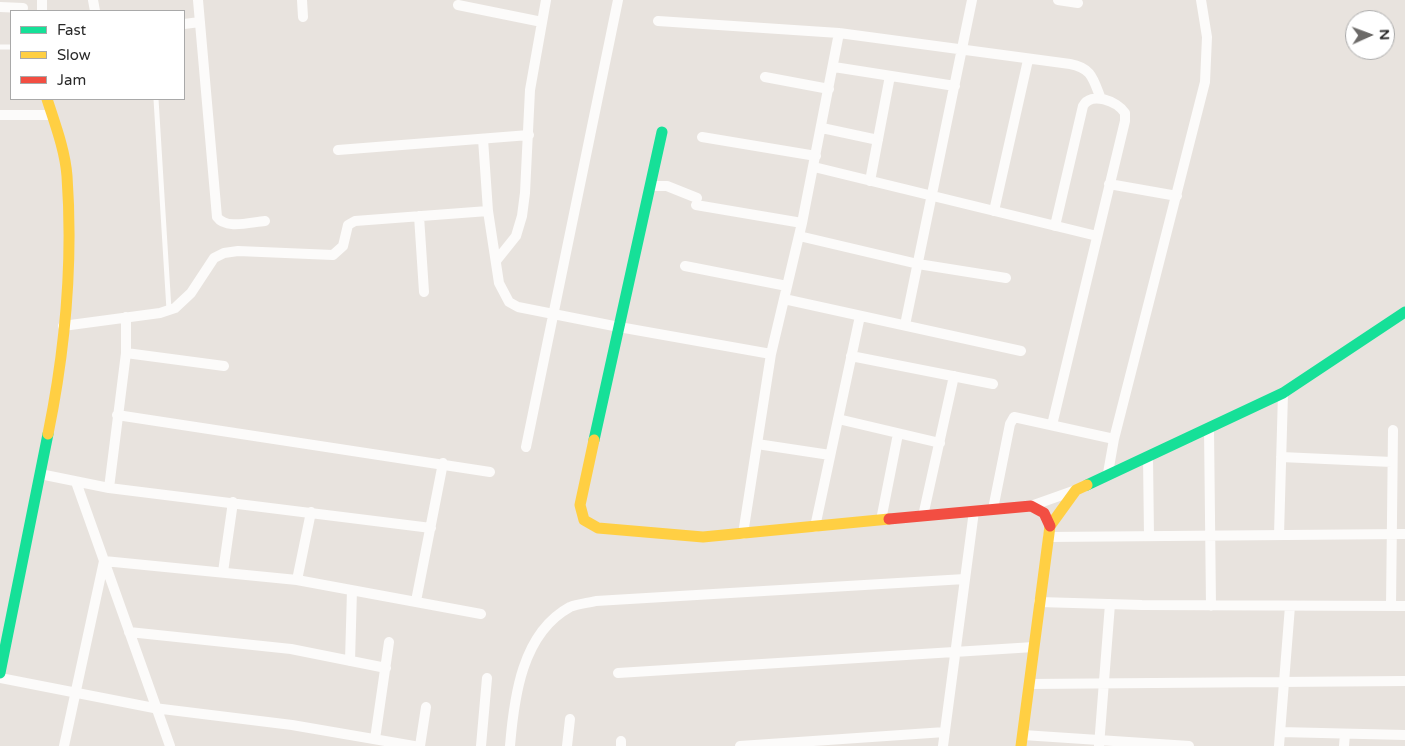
<!DOCTYPE html>
<style>
body{margin:0}
#map{position:relative;width:1405px;height:746px;overflow:hidden;background:#e8e3de;font-family:"Varela Round",sans-serif}
canvas{display:block}
.legend{position:absolute;left:10px;top:10px;width:175px;height:90px;box-sizing:border-box;background:#fff;border:1px solid #a9a9a9;margin:0;padding:6px 9px;list-style:none;font-size:15px;color:#292929}
.legend li{display:flex;align-items:center;gap:10px;height:25px}
.legend b{width:25px;border:1px solid #a9a9a9}
.north{position:absolute;left:1345px;top:10px;width:50px;height:50px;box-sizing:border-box;background:#fff;border:1px solid #a9a9a9;border-radius:50%;rotate:88deg;font-size:14px;font-weight:700;line-height:20px;text-align:center;color:#292929}
.north::after{content:'';display:block;margin:auto;width:18px;height:22px;background:#6c6a68;clip-path:polygon(50% 0,100% 100%,50% 72%,0 100%)}
</style>
<div id="map">
<canvas width="1405" height="746"></canvas>
<ul class="legend">
<li><b style="height:6px;background:#16e098"></b>Fast</li>
<li><b style="height:6px;background:#ffcf43"></b>Slow</li>
<li><b style="height:6px;background:#f24e42"></b>Jam</li>
</ul>
<div class="north">N</div>
</div>
<script>
const context = document.querySelector('canvas').getContext('2d');
context.lineJoin = 'round';
function trace(path, color, width, dash) { context.strokeStyle = color; context.lineWidth = width; context.lineCap = dash ? 'butt' : 'round'; context.setLineDash(dash || []); context.stroke(path); }
const lane = new Path2D(`
 M0 47H11
 M156 99 169 310`);
const street = new Path2D(`
 M42 0V11
 M93 0 95 11
 M198 0 217 217C226 230 251 222 265 221
 M302 0 303 17
 M1058 0 1078 3
 M458 5 542 22
 M0 7 23 8
 M658 21 839 33 1070 64C1092 68 1093 79 1101 99
 M184 24 200 22
 M834 67 955 86
 M765 77 829 89
 M0 115H52
 M822 128 878 140
 M702 137 816 156
 M483 139 488 211 499 283 509 302 518 307 619 327 771 354
 M338 150 529 135
 M814 167 1097 236
 M870 181 890 76
 M1109 184 1177 196
 M651 186H667L697 198
 M696 205 802 223
 M994 211 1028 60
 M419 216 424 292
 M799 236 918 264 1006 278
 M496 261 516 236 522 216 525 193 530 90 546 0
 M685 266 787 286
 M784 299 1021 351
 M126 317V353
 M905 325 972 0
 M63 326 160 313 175 308 191 293 214 258 224 253 238 251 333 255 343 246 348 225 355 221 488 211
 M851 356 993 384
 M117 415 490 472
 M838 419 940 443
 M1052 425 1125 121V113C1117 101 1091 91 1083 106L1055 226
 M1209 429 1211 606
 M757 444 830 455
 M526 447 618 0
 M1148 457 1149 536
 M1281 457 1392 462
 M1108 473 1114 439 1205 82 1207 37 1201 0
 M40 474 109 488 431 528
 M76 482 170 746
 M109 488 126 353 224 366
 M1031 506 1076 490
 M993 509 1010 424 1014 417 1114 439
 M923 516 954 376
 M881 520 898 434
 M815 527 860 316
 M743 534 771 354 802 223 839 33
 M1279 535 1283 393
 M1048 537 1405 534
 M223 572 233 502
 M297 580 311 512
 M416 601 443 463
 M1039 602 1142 605 1405 606
 M1391 606 1393 430
 M129 632 291 649 386 668
 M350 661 352 590
 M618 673 1034 647
 M0 678 154 708 292 725 414 746
 M1029 684 1405 681
 M1280 732 1405 735
 M1023 735 1189 746
 M375 739 389 642
 M64 746 104 561 297 580 481 614
 M420 746 426 707
 M481 746 487 678
 M510 746C514 697 522 633 570 607 577 604 588 603 596 601L965 579
 M567 746 570 719
 M621 746V741
 M740 746 945 732
 M943 746 974 511
 M1099 746 1110 604
 M1279 746 1290 606
 M1344 746 1345 734`);
const fast = new Path2D(`
 M594 440 662 132
 M1087 485 1283 393 1405 312
 M0 673 48 434`);
const slow = new Path2D(`
 M47 99C55 124 65 150 67 176 73 261 65 351 48 434
 M594 440 580 505 584 520 598 528 703 537 889 519
 M1021 746 1050 526 1076 490 1087 485`);
const jam = new Path2D(`
 M889 519 1031 506 1044 513 1050 526`);
trace(lane, '#fcfbfa', 5);
trace(street, '#fcfbfa', 10);
trace(fast, '#16e098', 11);
trace(slow, '#ffcf43', 11);
trace(jam, '#f24e42', 11);
</script>
